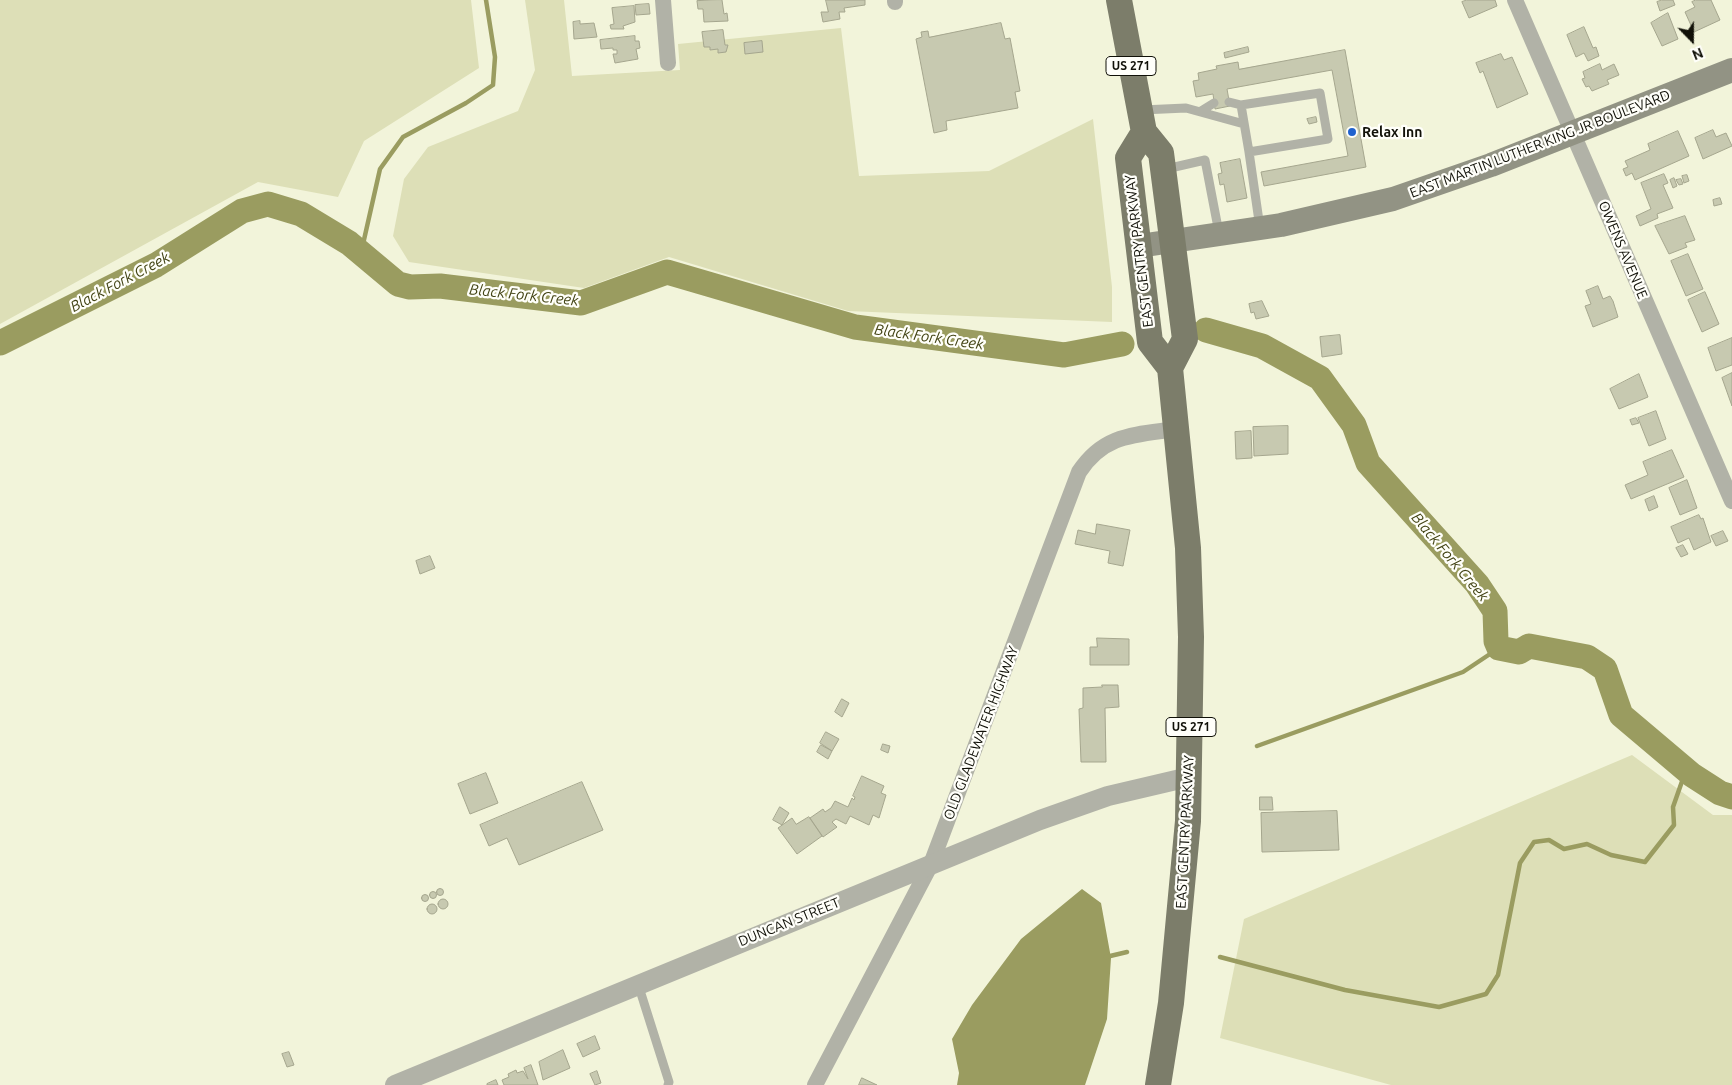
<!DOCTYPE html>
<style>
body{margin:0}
#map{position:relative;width:1732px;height:1085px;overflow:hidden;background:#f2f4da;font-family:Ubuntu,sans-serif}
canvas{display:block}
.north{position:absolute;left:1667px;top:15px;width:50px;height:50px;-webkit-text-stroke:4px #fffffa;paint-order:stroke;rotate:158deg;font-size:14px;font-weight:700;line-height:20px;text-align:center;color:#111108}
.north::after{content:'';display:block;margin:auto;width:18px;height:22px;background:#111108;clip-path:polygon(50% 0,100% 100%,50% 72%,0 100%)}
</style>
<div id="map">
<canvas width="1732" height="1085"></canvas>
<div class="north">N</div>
</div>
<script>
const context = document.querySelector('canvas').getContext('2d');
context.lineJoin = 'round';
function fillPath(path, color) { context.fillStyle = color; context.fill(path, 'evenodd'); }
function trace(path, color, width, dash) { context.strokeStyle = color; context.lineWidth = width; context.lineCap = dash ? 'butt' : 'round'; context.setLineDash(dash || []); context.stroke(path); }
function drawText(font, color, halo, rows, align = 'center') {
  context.font = font + ' Ubuntu,sans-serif'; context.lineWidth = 4.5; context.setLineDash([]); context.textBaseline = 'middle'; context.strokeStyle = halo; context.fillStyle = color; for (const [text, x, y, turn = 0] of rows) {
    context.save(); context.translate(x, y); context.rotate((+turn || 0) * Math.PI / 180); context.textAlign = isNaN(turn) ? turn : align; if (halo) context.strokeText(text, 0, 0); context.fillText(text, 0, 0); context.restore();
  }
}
const green = new Path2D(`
 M0 0H471L479 68 364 141 338 197 258 182 0 324Z
 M525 0H564L572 76 680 70 678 44 841 28 859 176 989 171 1093 119 1112 287V322L848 311 669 257 584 288 409 262 393 236 404 179 428 147 518 111 535 70Z
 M1632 755 1713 815H1732V1085H1391L1220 1038 1244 919Z`);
const water = new Path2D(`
 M1082 889 1101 903 1111 958 1107 1019 1085 1085H957L959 1073 952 1039 972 1005 1021 939Z`);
const stream = new Path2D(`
 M361 253 380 169 403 137 466 103 493 85 495 57 486 0
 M1257 746 1463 672 1499 648
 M1106 957 1127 952
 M1220 957 1345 990 1439 1007 1486 994 1498 975 1520 863 1534 842 1549 840 1564 849 1587 844 1611 855 1645 862 1674 825 1673 807 1686 770`);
const river = new Path2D(`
 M1206 330 1262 346 1320 378 1354 425 1368 463 1477 584 1495 611 1496 641 1499 648 1519 652 1529 646 1587 657 1605 669 1621 715 1692 775 1720 793 1732 797
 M0 343 156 265 242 211 268 204 301 214 349 243 398 284 410 287 440 286 581 303 667 272 855 327 1064 355 1122 344`);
const building = new Path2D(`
 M722 0 724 14 727 13 728 21 704 22 703 9H698L697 1Z
 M826 0H865V5L844 8 845 12H839L840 19 823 22 821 12H828Z
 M1467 0H1495L1497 6 1469 18 1462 2Z
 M1662 0H1673L1675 5 1660 11 1657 2Z
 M1696 0H1711L1720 20 1694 32 1685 12 1695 7 1692 2Z
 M649 4 650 14 636 15 635 5Z
 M634 6 635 22 623 26 624 29H611L610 25 614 24 612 8Z
 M1668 13 1678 39 1662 46 1651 23Z
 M580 21V24L594 23 597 37 574 39 573 22Z
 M1001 23 1005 39 1010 38 1020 91 1015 92 1018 108 946 121 947 130 934 133 916 39 922 37 921 32 928 31 929 37Z
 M1584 27 1593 48 1596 47 1599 56 1588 61 1584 53 1576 57 1567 35Z
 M723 30 725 45H728L726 52 718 53V49L710 50V47H704L702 32Z
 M635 36V41H639L640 48 636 49 638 59 615 63 613 54H617V50H613V48L601 49 600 40Z
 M762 41 763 52 745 54 744 43Z
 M1248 47 1249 52 1225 58 1224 53Z
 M1345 50 1366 167 1264 186 1261 172 1348 156 1332 70 1227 89 1230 106 1215 109 1213 94 1196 97 1193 81 1199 80 1198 73 1217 69 1216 66 1238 62 1239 69Z
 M1501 54 1504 60 1512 57 1528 94 1497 108 1483 71 1480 73 1476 63Z
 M1600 64 1602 70 1614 64 1619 75 1607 80 1609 84 1592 91 1589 86 1586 87 1582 79 1585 78 1583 72Z
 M1316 117 1317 122 1309 124 1307 119Z
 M1713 130 1716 137 1726 133 1732 146 1703 159 1695 138Z
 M1678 131 1689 156 1635 180 1632 173 1626 176 1623 169 1628 167 1625 161 1650 150 1648 144Z
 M1240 159 1247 198 1227 202 1224 184 1220 185 1218 174 1222 173 1220 163Z
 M1664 174 1668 183 1663 185 1673 208 1657 214 1658 218 1640 226 1636 216 1651 209 1641 183Z
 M1687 175 1689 181 1684 183 1682 176Z
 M1674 178 1677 186 1673 188 1670 180Z
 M1681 179 1683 184 1679 185 1676 180Z
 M1720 198 1722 204 1714 206 1713 200Z
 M1685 216 1695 240 1685 243 1687 247 1669 254 1655 226Z
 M1688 254 1703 289 1686 296 1671 261Z
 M1598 286 1603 299 1610 296 1613 301 1618 317 1593 327 1585 306 1591 304 1586 291Z
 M1705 292 1719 324 1702 332 1688 300Z
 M1262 301 1269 316 1256 319 1254 312 1251 313 1249 304Z
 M1340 335 1342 354 1322 357 1320 337Z
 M1732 338V365L1716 371 1708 348Z
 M1732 373V406L1722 378Z
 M1639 374 1648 397 1619 409 1610 389Z
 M1656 411 1666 439 1649 446 1638 418Z
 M1636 418 1639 423 1632 425 1630 420Z
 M1288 426V454L1254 456 1253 427Z
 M1251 431 1252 458 1236 459 1235 432Z
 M1672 450 1684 477 1631 499 1625 485 1648 475 1643 462Z
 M1687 480 1697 508 1680 515 1669 488Z
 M1654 496 1658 507 1649 511 1645 500Z
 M1699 515 1701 519 1703 518 1711 542 1694 550 1689 538 1678 543 1671 527Z
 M1097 524 1130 530 1123 566 1108 563 1110 551 1075 544 1078 530 1095 534Z
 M1723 531 1728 541 1716 546 1711 536Z
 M1683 545 1688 554 1681 557 1676 548Z
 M430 556 435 568 420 574 416 561Z
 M1097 638 1129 639V665H1090V647H1097Z
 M1102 685H1118L1119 707 1105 708 1106 762H1081L1079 709 1083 708V688L1102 687Z
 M842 699 849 703 842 717 835 712Z
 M826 732 839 739 832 751 820 743Z
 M883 744 890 746 888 753 881 750Z
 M821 745 832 751 828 759 817 752Z
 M486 773 498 803 470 814 458 784Z
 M862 776 884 786 881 793 886 795 879 818 873 815 869 825 850 816 846 824 836 819 832 822 837 827 823 837 810 818 823 809 825 812 831 808 835 801 848 807 852 798 854 800 855 797 853 796Z
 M582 782 603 830 519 865 507 838 489 846 480 825Z
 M1260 797H1272L1273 810H1260Z
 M780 807 789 813 782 825 773 820Z
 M1337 811 1339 850 1262 852 1261 813Z
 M809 817 822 836 797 854 778 828 792 818 796 824Z
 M436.5 892a3.5 3.5 0 1 1 7 0a3.5 3.5 0 1 1-7 0Z
 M429.5 895a3.5 3.5 0 1 1 7 0a3.5 3.5 0 1 1-7 0Z
 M421.5 898a3.5 3.5 0 1 1 7 0a3.5 3.5 0 1 1-7 0Z
 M438 904a5 5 0 1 1 10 0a5 5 0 1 1-10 0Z
 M427 909a5 5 0 1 1 10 0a5 5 0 1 1-10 0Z
 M595 1036 600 1049 583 1057 577 1044Z
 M563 1050 570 1068 543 1080 539 1062Z
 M289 1052 294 1065 287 1067 282 1054Z
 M531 1065 538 1085H504L502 1080 509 1077 508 1074 516 1070 517 1073 523 1071 528 1079 524 1068Z
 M597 1071 601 1083 595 1085 590 1074Z
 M862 1078 877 1085H859Z
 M496 1080 498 1085H487V1084Z`);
const service = new Path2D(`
 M1229 102 1241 105
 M1142 110 1186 108 1244 124
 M1201 111 1214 103
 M1249 152 1241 105 1320 93 1328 139 1249 152 1260 228
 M1166 169 1205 160 1219 233
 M638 984 669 1082 668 1085`);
const minor = new Path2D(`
 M663 0 668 63
 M895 0V2
 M1515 0 1732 501
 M815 1085 931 864 1079 472C1104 434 1134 435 1176 429`);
const tertiary = new Path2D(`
 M395 1085 1040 820 1108 796 1189 777`);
const secondary = new Path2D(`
 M1139 246 1281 225 1393 199 1491 165 1732 70`);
const primary = new Path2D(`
 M1119 0 1144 132 1161 153 1185 339 1170 368
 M1144 132 1128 158 1150 342 1170 368 1188 548 1191 637 1188 821 1171 1003 1158 1085`);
const markers = [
 [1352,132,5,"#2062ce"]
];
const shields = [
 [1131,66,50],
 [1191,727,50]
];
const shieldNames = [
 ["US 271",1131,66],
 ["US 271",1191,727]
];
const poiNames = [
 ["Relax Inn",1362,132]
];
const streetNames = [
 ["EAST MARTIN LUTHER KING JR BOULEVARD",1540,144,-21],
 ["OWENS AVENUE",1623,250,67],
 ["EAST GENTRY PARKWAY",1139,251,-97],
 ["OLD GLADEWATER HIGHWAY",981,733,-69],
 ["EAST GENTRY PARKWAY",1185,832,-87],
 ["DUNCAN STREET",789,922,-22]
];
const waterNames = [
 ["Black Fork Creek",120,282,-28],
 ["Black Fork Creek",524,295,6],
 ["Black Fork Creek",929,337,8],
 ["Black Fork Creek",1450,557,50]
];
fillPath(green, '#dddfb7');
fillPath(water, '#9a9c60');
trace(stream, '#9a9c60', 4.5);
trace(river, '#9a9c60', 25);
fillPath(building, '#c7c9b0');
trace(building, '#a5a68e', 1);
trace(service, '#b1b2a7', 9);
trace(minor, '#b1b2a7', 16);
trace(tertiary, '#b1b2a7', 20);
trace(secondary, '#929384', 24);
trace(primary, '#7c7d6a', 26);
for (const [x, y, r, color] of markers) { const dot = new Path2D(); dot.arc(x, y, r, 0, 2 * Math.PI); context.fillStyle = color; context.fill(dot); trace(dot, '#fffffa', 2); }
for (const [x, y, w] of shields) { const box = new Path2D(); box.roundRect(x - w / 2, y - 9.5, w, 19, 4); context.fillStyle = '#fffffa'; context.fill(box); trace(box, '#111108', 1); }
drawText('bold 12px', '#111108', null, shieldNames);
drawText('bold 14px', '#111108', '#fffffa', poiNames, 'left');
drawText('14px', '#111108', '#fffffa', streetNames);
drawText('italic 15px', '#434415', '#fffffa', waterNames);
</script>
